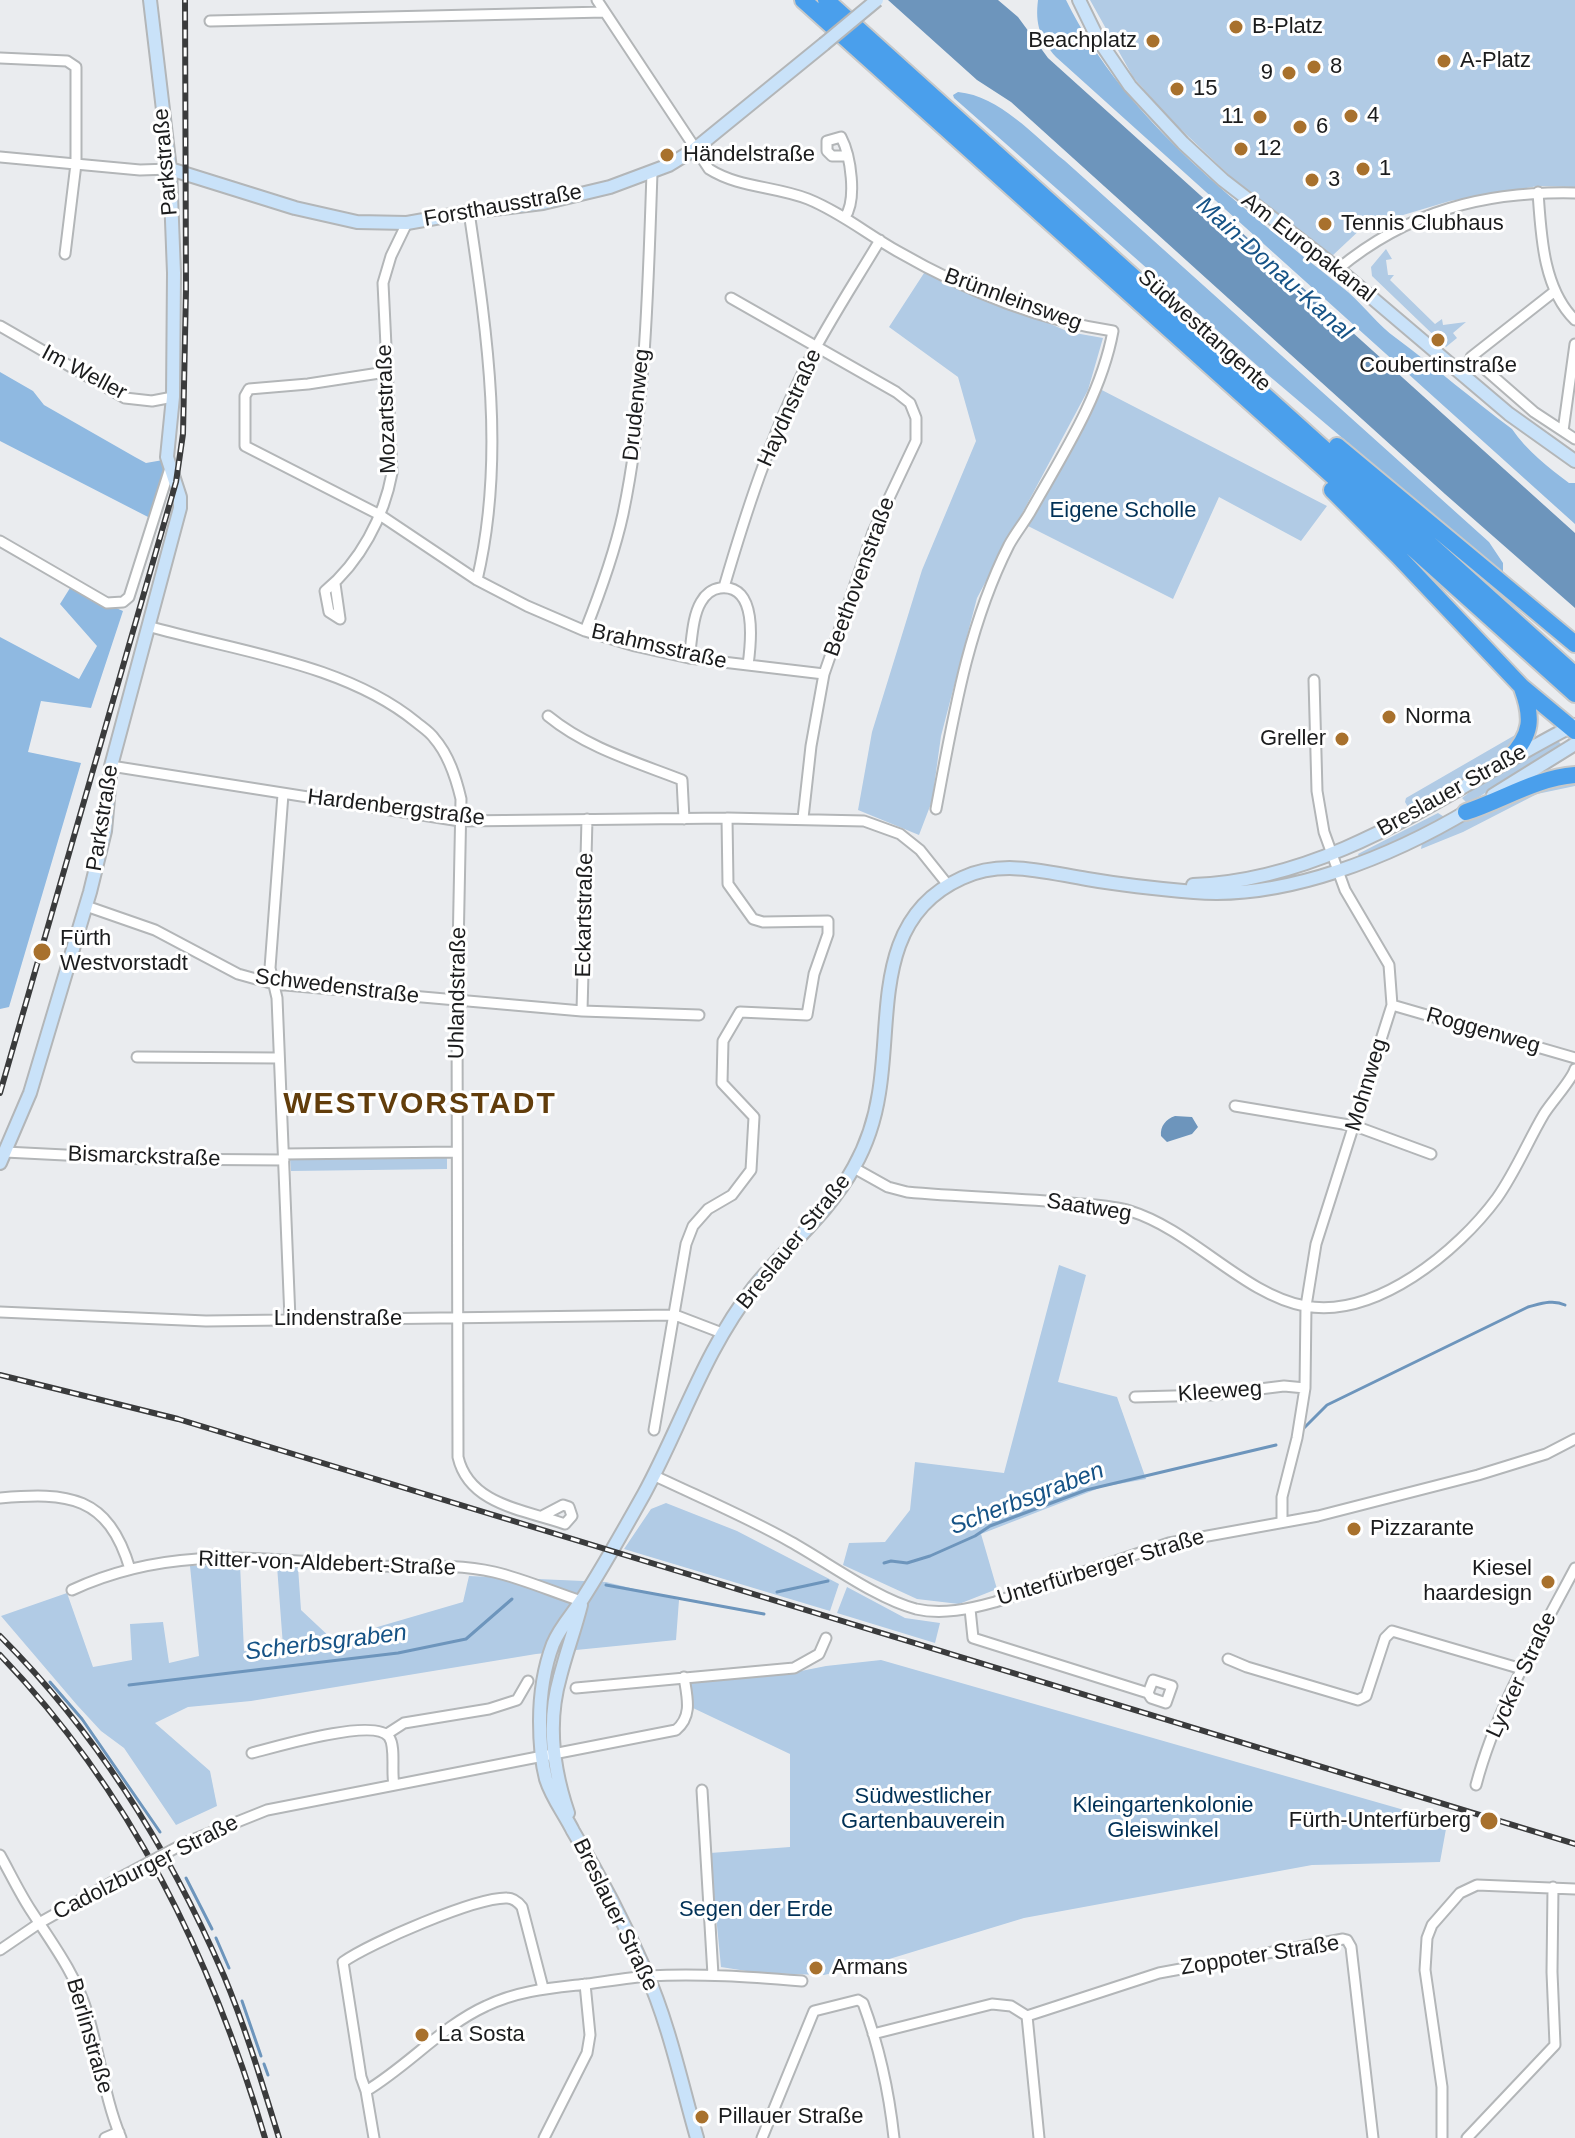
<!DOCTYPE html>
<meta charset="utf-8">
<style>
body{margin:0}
canvas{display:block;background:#eaecef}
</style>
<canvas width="1575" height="2138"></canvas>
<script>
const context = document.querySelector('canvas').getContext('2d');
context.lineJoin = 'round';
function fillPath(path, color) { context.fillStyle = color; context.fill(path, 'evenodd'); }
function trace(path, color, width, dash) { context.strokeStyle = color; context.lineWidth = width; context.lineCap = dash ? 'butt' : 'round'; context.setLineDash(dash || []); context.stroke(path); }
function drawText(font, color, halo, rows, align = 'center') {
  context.font = font + ' Helvetica,sans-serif'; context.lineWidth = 6; context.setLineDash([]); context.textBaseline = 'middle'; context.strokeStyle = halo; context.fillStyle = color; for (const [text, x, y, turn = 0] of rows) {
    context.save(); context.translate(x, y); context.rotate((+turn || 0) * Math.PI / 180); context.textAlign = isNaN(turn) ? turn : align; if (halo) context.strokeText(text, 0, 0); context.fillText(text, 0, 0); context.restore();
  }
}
const green = new Path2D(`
 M1090 0H1575V187L1538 186 1450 201 1363 227 1332 256 1233 179 1170 119 1133 77Z
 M1386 249 1392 259 1386 260 1388 275H1394L1390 280 1435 324 1442 319 1443 325 1466 322 1453 333 1457 338 1446 347 1372 276 1371 267Z
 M926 270 1069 332 1103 338 1088 390 977 598 941 736 932 801 919 835 858 810 872 732 922 570 976 441 958 377 889 327Z
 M1096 387 1327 506 1301 541 1219 497 1173 599 1026 525Z
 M1522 731 1505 756 1429 801 1408 807 1405 802 1406 798Z
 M1555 738 1561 744 1468 804 1462 798 1488 778Z
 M1575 780V786L1537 794 1463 832 1421 849 1422 843 1515 796Z
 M1438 813 1446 818 1360 858 1358 854Z
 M447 1157V1169L291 1171 290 1158Z
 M1059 1265 1086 1275 1058 1382 1117 1397 1146 1479 1102 1487 981 1534 997 1589 959 1604 917 1599 843 1565 849 1543 885 1542 910 1510 915 1462 1004 1473Z
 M666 1503 737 1531 839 1584 830 1611 624 1549 651 1509Z
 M240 1564 244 1651 283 1646 277 1566 298 1567 301 1610 333 1640 463 1602 469 1576 606 1582 679 1600 676 1640 536 1654 251 1701 188 1707 155 1723 210 1771 217 1806 176 1825 124 1748 101 1731 77 1705 1 1616 67 1593 93 1667 132 1660 130 1624 163 1622 169 1663 199 1656 190 1566Z
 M847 1587 905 1618 940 1623 935 1643 837 1613Z
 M881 1660 1439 1820 1446 1829 1440 1862 1312 1865 1024 1918 886 1960 824 1975 759 1973 721 1967 710 1853 790 1847V1754L693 1708 689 1682 781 1675 826 1666Z`);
const forest = new Path2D(`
 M1038 0H1066C1127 124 1243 207 1348 292 1365 307 1378 325 1396 338 1436 368 1473 400 1512 429 1527 451 1548 467 1569 483H1575V524L1056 57C1040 39 1035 24 1038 0Z
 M958 92C1000 96 1034 136 1065 161L1489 542 1503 563V574L1261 369 954 98 953 95Z
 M0 372 33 391 44 405 135 457 146 463 163 460 165 474 150 518 0 441Z
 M70 588 123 611 91 708 41 701 28 752 81 763 9 1007 0 1009V637L79 679 97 646 60 604Z`);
const water = new Path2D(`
 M888 0H998L1018 17 1048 58 1575 533V608L1445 494 1011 102 977 80Z
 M1175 1116 1192 1117 1198 1127 1192 1134 1167 1142 1161 1136C1160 1126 1166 1119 1175 1116Z`);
const stream = new Path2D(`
 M1303 1429 1327 1405 1528 1307C1540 1304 1553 1299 1565 1305
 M884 1563 891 1561 907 1563 930 1556 975 1536 990 1526 1086 1490 1276 1445
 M606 1585 764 1614
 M777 1592 828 1581
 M50 1682 82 1719 160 1832
 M129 1685 398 1653 466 1639 512 1599
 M186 1878 212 1929
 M216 1938 229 1968
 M242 2001 261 2056
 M264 2064 268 2075`);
const street = new Path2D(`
 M597 0 709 169C739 188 775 186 808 199 840 212 867 234 897 251 963 289 1038 320 1113 331 1101 397 1061 457 1029 514 1023 524 1015 534 1009 545 967 628 953 719 936 809
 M210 21 605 12
 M0 58 67 61 76 67V164L65 254
 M0 157 140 170 170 169
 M1538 192C1541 235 1543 289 1575 320
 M469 212C487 333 506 458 477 580
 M845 217C857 200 851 156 841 137L827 141V151L832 156H846
 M1338 269C1408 211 1485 191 1575 193
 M1555 291 1471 357 1534 412 1575 439
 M731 298 896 392 910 403 916 418V441L873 532 824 674 811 746 803 818
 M0 326 125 398 152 401 173 397
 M386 372 308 384 249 389 245 396V446L380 515 477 580 527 606 585 631 635 646 689 658 824 674
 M1563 431 1575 344
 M0 541 107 603 123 602 129 597 170 468
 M335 584 340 619 329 612 325 591C360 562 384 517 392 473L383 283 391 256 407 223
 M724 587C746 512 770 438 805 368 827 324 855 282 880 240
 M148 626C234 651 344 663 416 722 422 727 430 732 434 738 449 755 456 778 461 799L457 1002 458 1457C469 1505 525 1510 565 1524L572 1516 569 1507 563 1505 542 1516
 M585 631C600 593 614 555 623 514 646 404 648 286 652 173
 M689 658C692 641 692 617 701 602 705 595 712 589 720 588 758 583 751 643 748 665
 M548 716C587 748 636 762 682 780L684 819
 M111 766 460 821 727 818 864 821 900 834 920 850 948 885
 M283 794 270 968 277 998 290 1319
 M86 906 155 930 238 974 274 984 582 1011 699 1015
 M1392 1005 1575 1058
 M582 1011 587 819
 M137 1057 278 1058
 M1235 1106 1355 1126 1431 1154
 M5 1152 145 1159 284 1160
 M284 1154 457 1152
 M854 1168 888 1187 907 1192C961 1197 1015 1198 1070 1203 1089 1205 1111 1205 1130 1211 1192 1230 1244 1295 1305 1306 1376 1319 1458 1251 1497 1198 1516 1171 1528 1141 1544 1114 1552 1101 1572 1080 1575 1069
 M0 1312 206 1321 675 1315 722 1333
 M1135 1397 1211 1395 1284 1386 1305 1388
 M654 1430 686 1244 693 1226 708 1209 732 1195 751 1170 754 1117 722 1083 723 1041 740 1012 807 1015 814 974 828 934V921L763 922 753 919 728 884 727 818
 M653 1475C699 1497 747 1517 791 1542 827 1562 877 1599 916 1609 942 1615 970 1609 995 1602L1169 1543 1318 1516 1478 1475 1546 1454 1575 1439
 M0 1498C68 1492 108 1495 130 1569
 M1282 1521V1497L1297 1438 1305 1388 1306 1306 1316 1244 1392 1005 1389 965 1345 890 1324 832 1317 791 1314 680
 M72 1590C174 1543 266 1560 373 1566 413 1567 455 1563 494 1572 524 1579 553 1592 581 1601
 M970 1609 973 1638 1148 1693 1151 1698 1166 1703 1172 1686 1153 1680 1148 1693
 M1228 1659 1247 1667 1358 1700 1366 1696 1385 1638 1392 1631 1522 1669
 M576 1688 794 1668 819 1654 826 1638
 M387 1734 404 1723 489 1709 517 1700 528 1681
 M252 1753C275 1747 375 1717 389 1737 396 1747 391 1771 394 1785
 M1476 1785C1496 1709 1538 1638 1575 1568
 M702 1790 713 1975
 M187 1842 267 1810 676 1730C693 1716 687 1697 684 1677
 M0 1855C10 1873 19 1892 30 1909 52 1943 75 1973 87 2012 100 2054 104 2097 121 2138
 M0 1950 41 1922 125 1875
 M1027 2016 1039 2138
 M873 2034 992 2004 1011 2006 1027 2016 1159 1973 1343 1939 1347 1940 1351 1947 1373 2138
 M366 2091C408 2066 442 2026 486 2006 519 1990 552 1988 587 1984 608 1981 628 1978 648 1976 700 1973 751 1977 802 1981
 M105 2138 119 2132
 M374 2138 366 2091 361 2077 343 1962C370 1943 476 1897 507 1898 514 1898 518 1902 522 1907L543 1988
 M544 2138 587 2053 590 2035 585 1984
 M762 2138 814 2011 858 2000 863 2003C879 2046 889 2092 894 2138
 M1442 2138V2087L1425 1970 1427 1938 1432 1925 1460 1893 1477 1885 1575 1889
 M1467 2138 1555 2045 1552 1972 1553 1887`);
const secondary = new Path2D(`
 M1079 0 1098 39 1130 86 1183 143 1223 180 1338 269 1509 414 1575 461
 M170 169 295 208 357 222 407 223 469 212 543 203 610 187 669 165 695 149 824 44
 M1493 795 1575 744
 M1193 885C1336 880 1452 787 1574 725
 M0 1163 30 1093 90 892 105 831 111 766 180 508V497L167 457 173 397 174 273 170 169 150 0
 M568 1813C553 1769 547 1722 560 1677 566 1653 575 1629 581 1605
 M697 2138C681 2082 669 2024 645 1970 624 1922 600 1876 573 1831 564 1813 552 1798 546 1779 541 1760 540 1740 540 1721 540 1695 544 1668 553 1644 561 1625 574 1613 585 1595 606 1562 625 1528 644 1494 682 1424 704 1351 754 1287 787 1246 829 1213 854 1167 867 1144 875 1119 879 1093 892 1015 873 918 962 878 1003 859 1044 872 1087 879 1122 885 1158 889 1194 892 1286 900 1393 856 1471 809`);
const highway = new Path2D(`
 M803 0 1575 694
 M826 0 1575 675
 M1337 446 1575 644
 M1332 490 1398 556 1522 687 1575 731
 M1510 758C1532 734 1533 718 1522 688
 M1466 812C1503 800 1536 778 1575 775`);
const rail = new Path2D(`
 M0 1093 176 482 183 434 186 289 185 0
 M0 1375 178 1419 1575 1844
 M0 1636C97 1733 170 1851 224 1976 246 2029 262 2083 279 2138
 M0 1655C131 1791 212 1959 265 2138`);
const streetBridge = new Path2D(`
 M125 1875 187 1842`);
const secondaryBridge = new Path2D(`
 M824 44 877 0`);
const markers = [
 [1236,27,8,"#a8712d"],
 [1153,41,8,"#a8712d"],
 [1444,61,8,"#a8712d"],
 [1314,67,8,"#a8712d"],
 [1289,73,8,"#a8712d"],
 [1177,89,8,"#a8712d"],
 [1351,116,8,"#a8712d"],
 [1260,117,8,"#a8712d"],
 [1300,127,8,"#a8712d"],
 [1241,149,8,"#a8712d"],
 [667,155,8,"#a8712d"],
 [1363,169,8,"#a8712d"],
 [1312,180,8,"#a8712d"],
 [1325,224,8,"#a8712d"],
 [1438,340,8,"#a8712d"],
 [1389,717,8,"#a8712d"],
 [1342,739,8,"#a8712d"],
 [42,952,10,"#a8712d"],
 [1354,1529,8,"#a8712d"],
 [1548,1582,8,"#a8712d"],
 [1489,1821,10,"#a8712d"],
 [816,1968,8,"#a8712d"],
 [422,2035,8,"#a8712d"],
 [702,2117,8,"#a8712d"]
];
const poiNames = [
 ["B-Platz",1252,27],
 ["Beachplatz",1137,41,"right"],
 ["A-Platz",1460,61],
 ["8",1330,67],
 ["9",1273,73,"right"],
 ["15",1193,89],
 ["4",1367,116],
 ["11",1244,117,"right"],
 ["6",1316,127],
 ["12",1257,149],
 ["Händelstraße",683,155],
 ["1",1379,169],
 ["3",1328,180],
 ["Tennis Clubhaus",1341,224],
 ["Coubertinstraße",1438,366,"center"],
 ["Norma",1405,717],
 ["Greller",1326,739,"right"],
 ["Fürth",60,939],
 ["Westvorstadt",60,964],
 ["Pizzarante",1370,1529],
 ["Kiesel",1532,1569,"right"],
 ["haardesign",1532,1594,"right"],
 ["Fürth-Unterfürberg",1471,1821,"right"],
 ["Armans",832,1968],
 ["La Sosta",438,2035],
 ["Pillauer Straße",718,2117]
];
const streetNames = [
 ["Parkstraße",166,162,-95],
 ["Forsthausstraße",503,206,-10],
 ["Am Europakanal",1308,248,38],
 ["Brünnleinsweg",1013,300,20],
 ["Südwesttangente",1204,331,42],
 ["Im Weller",84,373,28],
 ["Drudenweg",637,405,-84],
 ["Haydnstraße",790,408,-66],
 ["Mozartstraße",387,409,-92],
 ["Beethovenstraße",860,577,-70],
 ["Brahmsstraße",659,647,13],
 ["Breslauer Straße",1452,791,-29],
 ["Hardenbergstraße",396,808,7],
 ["Parkstraße",103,818,-81],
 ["Eckartstraße",585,915,-89],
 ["Schwedenstraße",337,987,7],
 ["Uhlandstraße",458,993,-89],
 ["Roggenweg",1483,1031,16],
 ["Mohnweg",1367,1085,-73],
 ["Bismarckstraße",144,1157,2],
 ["Saatweg",1089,1208,9],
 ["Breslauer Straße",794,1242,-51],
 ["Lindenstraße",338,1319],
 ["Kleeweg",1220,1392,-4],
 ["Ritter-von-Aldebert-Straße",327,1564,2],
 ["Unterfürberger Straße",1101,1568,-17],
 ["Lycker Straße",1522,1675,-65],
 ["Cadolzburger Straße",146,1868,-27],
 ["Breslauer Straße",615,1915,64],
 ["Zoppoter Straße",1260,1956,-9],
 ["Berlinstraße",89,2036,74]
];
const parkNames = [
 ["Eigene Scholle",1123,511],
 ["Südwestlicher",923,1797],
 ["Gartenbauverein",923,1822],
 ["Kleingartenkolonie",1163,1806],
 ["Gleiswinkel",1163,1831],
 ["Segen der Erde",756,1910]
];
const waterNames = [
 ["Main-Donau-Kanal",1274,269,42],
 ["Scherbsgraben",1027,1499,-21],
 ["Scherbsgraben",326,1643,-7]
];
const districtNames = [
 ["WESTVORSTADT",420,1105]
];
fillPath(green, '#b1cbe5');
fillPath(forest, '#8fb9e1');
fillPath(water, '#6d95bc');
trace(stream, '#6d95bc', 3);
trace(street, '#b3b6b8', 13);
trace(secondary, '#b3b6b8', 16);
trace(highway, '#c8c9c9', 20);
trace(street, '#fff', 9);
trace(secondary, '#c9e2f9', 12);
trace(highway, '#4a9fec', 16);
trace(rail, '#3a3b3c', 6);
trace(rail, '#fff', 3, [9]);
trace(streetBridge, '#b3b6b8', 13, []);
trace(secondaryBridge, '#b3b6b8', 16, []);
trace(streetBridge, '#fff', 9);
trace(secondaryBridge, '#c9e2f9', 12);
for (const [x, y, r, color] of markers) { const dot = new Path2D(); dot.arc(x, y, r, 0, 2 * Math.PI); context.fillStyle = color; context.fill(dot); trace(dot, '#fff', 3); }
drawText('22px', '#1b1c1d', '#fff', poiNames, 'left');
drawText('22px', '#1b1c1d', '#fff', streetNames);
drawText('22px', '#013157', '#fff', parkNames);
drawText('italic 24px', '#165386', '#fff', waterNames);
context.letterSpacing = '2px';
drawText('bold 30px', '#623d0b', '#fff', districtNames);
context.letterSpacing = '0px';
</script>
